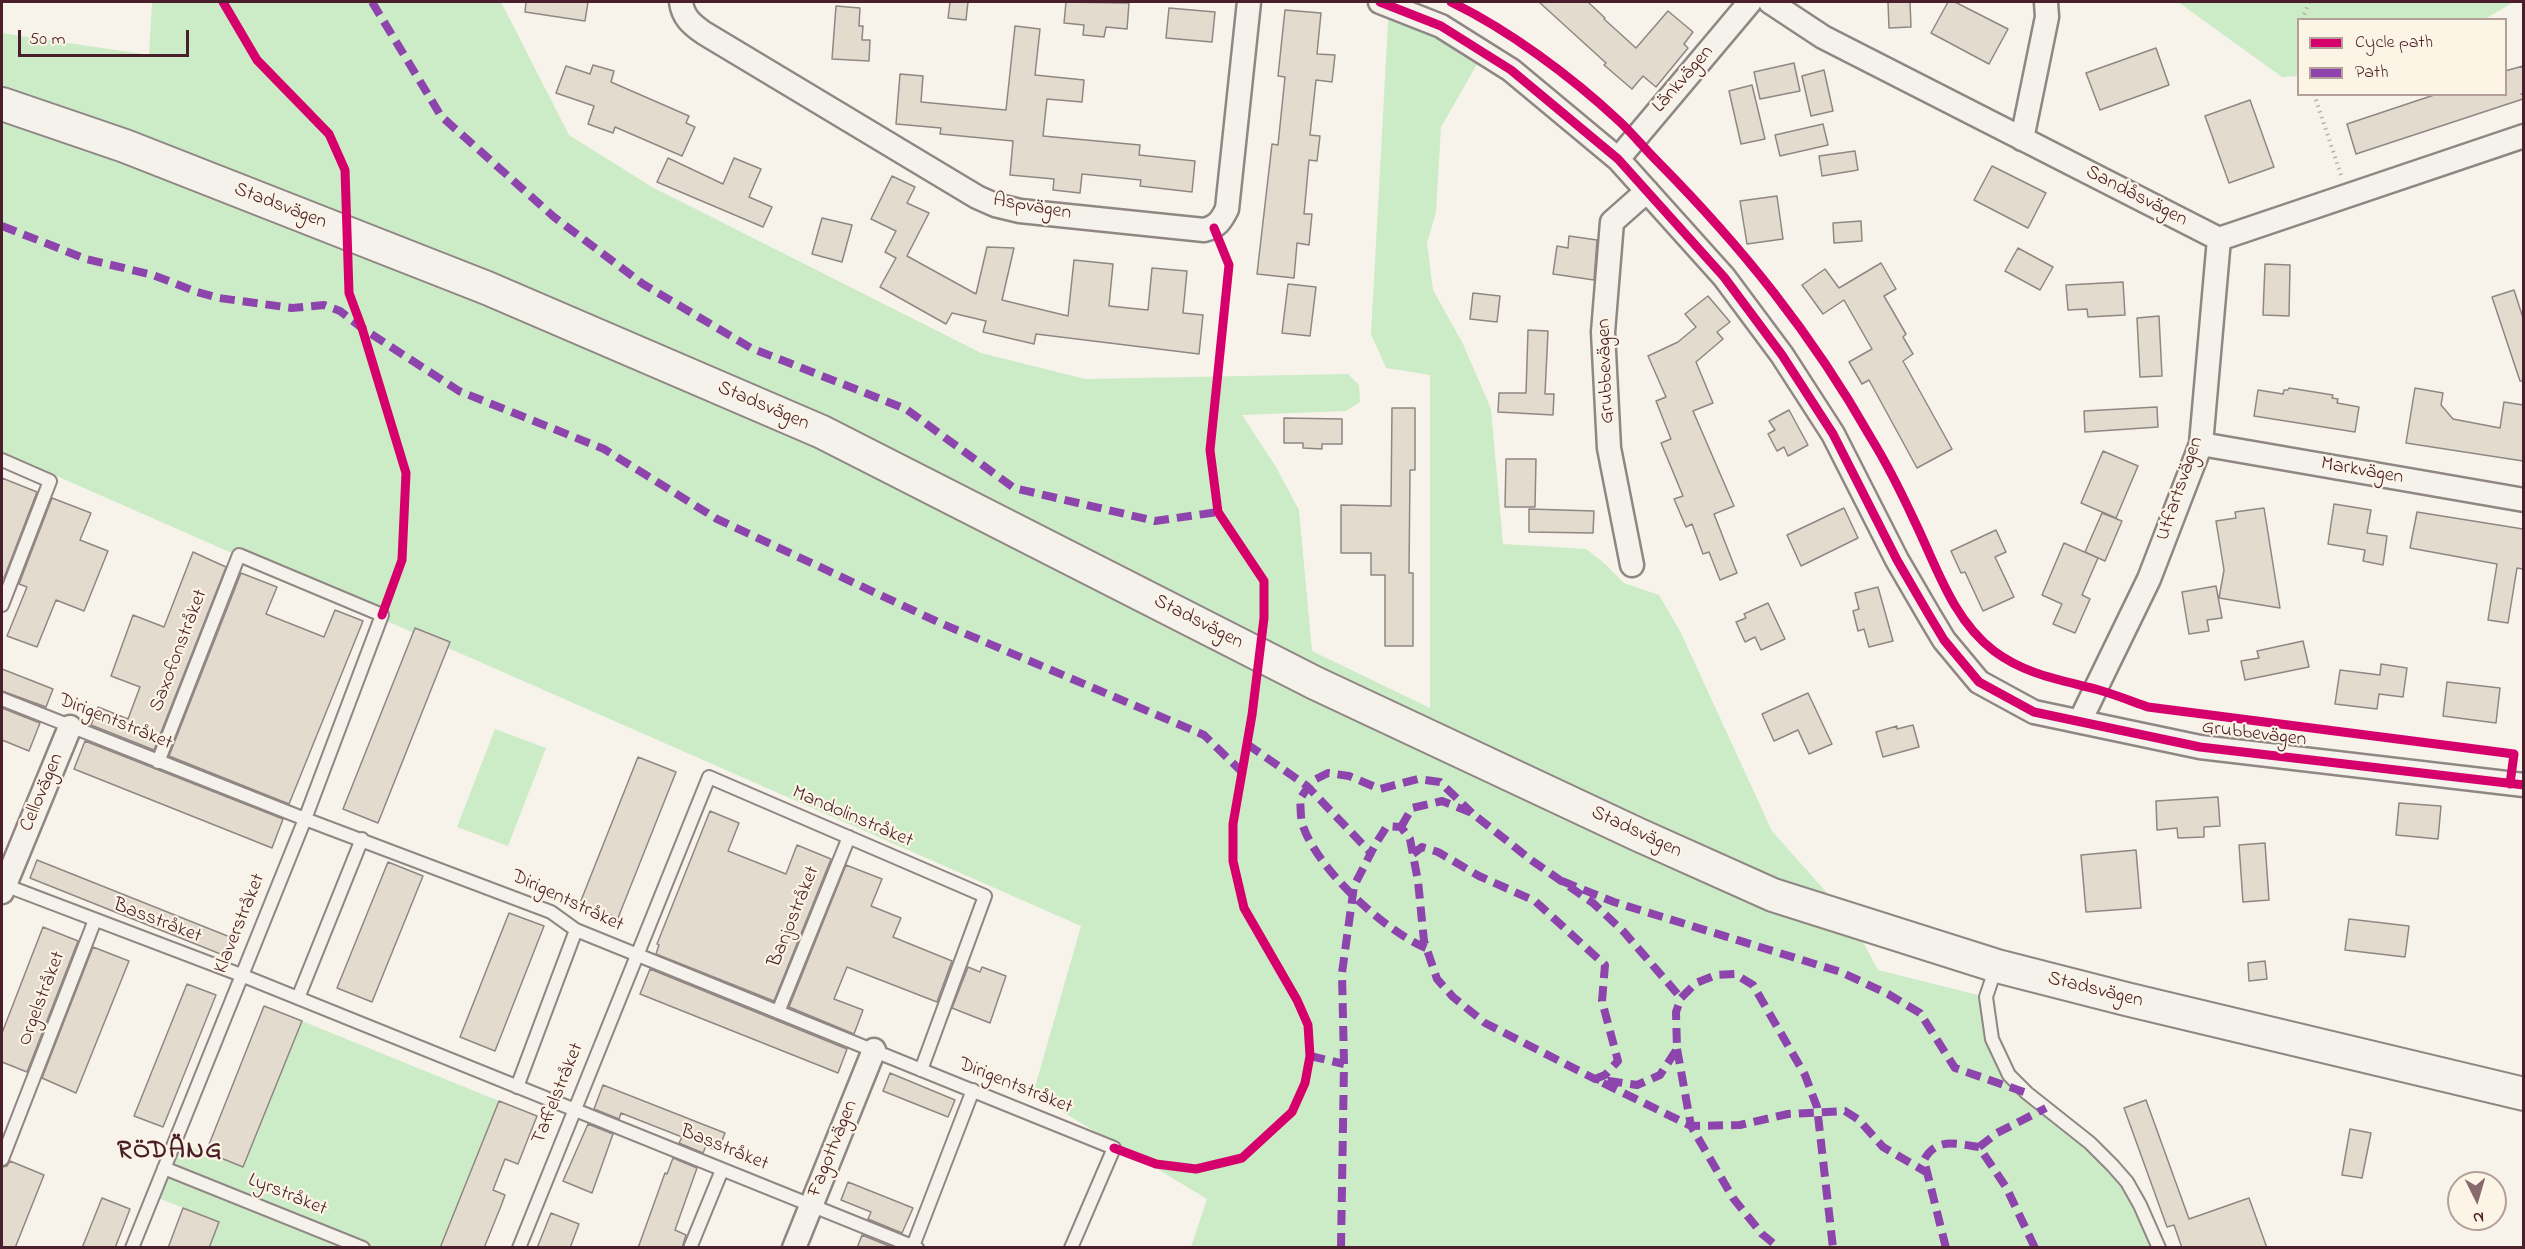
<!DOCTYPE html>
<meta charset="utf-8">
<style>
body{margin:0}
#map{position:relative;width:2525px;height:1249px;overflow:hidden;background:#f7f3ea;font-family:"Indie Flower",sans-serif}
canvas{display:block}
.frame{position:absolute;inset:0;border:3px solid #4a1f2b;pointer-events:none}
.legend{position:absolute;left:2297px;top:18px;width:210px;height:78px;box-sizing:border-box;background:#fcf5e5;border:2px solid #b59f9b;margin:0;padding:8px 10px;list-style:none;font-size:18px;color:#4a1f2b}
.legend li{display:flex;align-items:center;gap:12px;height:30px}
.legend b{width:30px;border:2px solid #b59f9b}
.north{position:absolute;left:2447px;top:1171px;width:60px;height:60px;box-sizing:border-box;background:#fcf5e5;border:2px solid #b59f9b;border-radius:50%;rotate:175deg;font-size:16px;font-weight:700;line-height:24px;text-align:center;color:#4a1f2b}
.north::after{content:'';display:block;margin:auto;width:21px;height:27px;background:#87696e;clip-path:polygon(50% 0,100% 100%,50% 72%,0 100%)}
.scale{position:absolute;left:18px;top:30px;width:171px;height:27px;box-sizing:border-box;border:3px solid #4a1f2b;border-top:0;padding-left:8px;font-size:18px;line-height:21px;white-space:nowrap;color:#4a1f2b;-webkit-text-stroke:4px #fcf5e5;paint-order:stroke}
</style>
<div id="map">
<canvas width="2525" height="1249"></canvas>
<div class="frame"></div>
<ul class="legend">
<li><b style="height:8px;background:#d6006c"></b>Cycle path</li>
<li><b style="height:8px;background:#8e44ad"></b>Path</li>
</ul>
<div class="north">N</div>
<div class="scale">50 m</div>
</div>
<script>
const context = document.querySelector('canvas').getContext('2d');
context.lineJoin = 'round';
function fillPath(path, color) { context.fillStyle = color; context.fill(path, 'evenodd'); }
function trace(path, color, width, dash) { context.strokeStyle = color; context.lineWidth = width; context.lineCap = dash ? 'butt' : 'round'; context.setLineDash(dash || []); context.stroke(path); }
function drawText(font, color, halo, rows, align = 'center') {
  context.font = font + ' "Indie Flower",sans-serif'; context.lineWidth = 4.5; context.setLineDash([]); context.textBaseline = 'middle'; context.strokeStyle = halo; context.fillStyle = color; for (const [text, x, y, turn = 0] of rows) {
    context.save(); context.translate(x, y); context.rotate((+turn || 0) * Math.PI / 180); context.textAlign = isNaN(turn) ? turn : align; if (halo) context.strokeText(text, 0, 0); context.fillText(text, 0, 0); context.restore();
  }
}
const green = new Path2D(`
 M152 2H501L569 135 652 187 981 353 1085 379 1348 374 1359 385 1360 402 1346 411 1242 415 1276 467 1299 510 1312 651 1430 708V375L1386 368 1371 334 1389 5 1484 52 1441 127 1436 212 1427 243 1433 290 1463 344 1491 409 1503 544 1586 549 1604 563 1624 583 1659 595 1680 631 1772 831 1851 920 1878 970 1986 997 1992 1039 2009 1075 2113 1166 2159 1247H1191L1207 1199 1033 1094 1081 926 2 452V33L149 55Z
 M2178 2H2514L2485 19 2298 20V76L2282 77Z
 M495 729 546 748 508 846 457 827Z
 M302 1021 499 1101 441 1245 445 1247H209L219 1222 153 1196 175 1140 243 1167Z`);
const building = new Path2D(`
 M526 2H588L585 21 525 12Z
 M950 2H968L966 20 948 18Z
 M1066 2 1129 3 1127 29 1106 27 1104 37 1083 35 1084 25 1064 23Z
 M1539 2H1588L1605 18 1604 19 1636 48 1668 11 1693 32 1684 44 1688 48 1656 87 1643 76 1632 89 1604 65 1606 63Z
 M1888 2H1910L1911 27 1889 28Z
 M1948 2H1955L2008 29 1989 64 1931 33Z
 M836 6 860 8 859 26H863L862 40H870L869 61 832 59Z
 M1169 8 1215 12 1212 42 1166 38Z
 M1285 10 1321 13 1317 54 1335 55 1332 82 1316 80 1310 135 1320 136 1317 161 1309 160 1304 214H1312L1309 245 1297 243 1294 278 1257 274 1272 144 1278 145 1285 77 1278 76Z
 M1015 26 1040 29 1035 75 1084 80 1082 102 1047 99 1043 136 1140 145 1139 155 1195 161 1192 192 1140 186 1141 180 1082 174 1080 193 1053 190 1054 179 1010 175 1013 141 940 134 941 128 896 124 900 74 923 76 921 102 1006 110Z
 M2156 48 2169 85 2100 110 2086 73Z
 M1794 63 1800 91 1760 99 1754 72Z
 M593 65 614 71 611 82 689 116 686 123 695 127 682 156 615 127 613 133 588 124 594 106 556 93 566 66 590 74Z
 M2523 66V94H2521H2523V99L2356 154 2347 124 2437 94H2505V71Z
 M1824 70 1833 111 1811 116 1802 76Z
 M1752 85 1765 139 1741 144 1729 91Z
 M2250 100 2274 167 2229 183 2205 116Z
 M1823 124 1828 145 1780 156 1775 135Z
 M1855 151 1858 170 1822 176 1819 156Z
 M668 158 723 184 734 158 761 169 749 197 772 207 763 227 657 182Z
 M1992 166 2046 193 2028 228 1974 200Z
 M892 176 915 187 907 203 929 213 907 256 976 294 987 247 1014 248 1002 300 1068 316 1074 260 1113 264 1109 306 1148 310 1152 268 1187 271 1183 313 1203 315 1199 354 1036 334 1034 344 983 332 986 321 952 313 946 324 880 287 896 258 885 252 896 231 871 219Z
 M1777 196 1783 239 1747 244 1740 201Z
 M822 218 852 225 842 262 812 254Z
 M1861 221 1862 241 1834 243 1833 223Z
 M1569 236 1597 240 1594 280 1553 274 1557 246 1568 248Z
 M2018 248 2053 267 2040 290 2005 271Z
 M1881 263 1896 289 1884 296 1906 334 1903 337 1913 354 1903 361 1952 449 1917 468 1869 380 1862 384 1849 362 1872 349 1844 300 1823 314 1802 285 1825 269 1839 288Z
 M2265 264 2290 265 2289 316 2263 315Z
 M2123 282 2125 315 2088 317 2087 309 2068 310 2066 285Z
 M1288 284 1316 287 1310 336 1282 333Z
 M2514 290 2523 318V381H2520L2492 297Z
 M1473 293 1500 296 1497 322 1470 319Z
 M1708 296 1730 322 1717 332 1723 339 1696 362 1713 403 1693 411 1734 506 1714 514 1737 573 1720 580 1709 552 1703 554 1692 524 1686 527 1674 499 1683 496 1661 443 1671 439 1656 401 1666 397 1648 356 1678 342 1696 327 1685 314Z
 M2159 316 2162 376 2140 377 2137 318Z
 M1528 330 1548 331 1545 394H1554L1553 415 1498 412 1499 393H1526Z
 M2289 388 2333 395 2332 398 2338 399 2337 403 2359 407 2355 432 2254 416 2258 390 2283 394 2284 390H2288Z
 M2415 388 2443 393 2441 405 2453 419 2500 428 2504 402 2523 405V461L2406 443Z
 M2157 407 2158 427 2085 432 2084 411Z
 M1392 408H1415V470H1410L1409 573H1413V646H1385V575H1371V553H1341V505L1391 506Z
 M1789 410 1808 445 1788 456 1784 447 1777 451 1768 434 1775 430 1769 421Z
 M1284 418 1342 419V444H1322V449L1303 448V443H1284Z
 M2103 451 2138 466 2116 518 2081 503Z
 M1506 459H1536L1535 507H1505Z
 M2 478 37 492 4 578 2 577Z
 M52 498 91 513 80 540 108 551 84 611 56 600 37 647 7 636 27 587 19 584Z
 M2334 504 2371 510 2367 533 2387 536 2383 565 2363 561 2365 550 2328 544Z
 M1844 508 1858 538 1801 566 1787 535Z
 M2264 508 2280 608 2219 598 2224 570 2216 521 2236 518 2235 512Z
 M1529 509 1594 511 1593 533 1529 532Z
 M2417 512 2523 529V569L2517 568 2508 623 2488 620 2497 564 2410 548Z
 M2102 513 2122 521 2105 561 2085 552Z
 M1996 530 2006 552 1995 557 2014 597 1983 611 1965 572 1961 573 1951 551Z
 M2064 543 2098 558 2082 595 2090 599 2075 633 2053 624 2062 604 2042 595Z
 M193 552 226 567 154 750 91 725 98 707 128 719 140 687 111 676 133 615 164 627Z
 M241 573 277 587 266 614 324 637 335 610 363 621 289 804 169 756Z
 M2216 586 2222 618 2207 620 2209 631 2189 634 2182 592Z
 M1878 587 1893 641 1869 647 1864 629 1858 631 1853 611 1859 609 1855 593Z
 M1768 603 1785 639 1761 650 1755 637 1745 642 1736 622 1746 618 1744 614Z
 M415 628 450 642 378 823 343 809Z
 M2303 641 2309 667 2245 680 2241 661 2259 658 2257 651Z
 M2381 664 2407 668 2403 697 2379 694 2377 709 2335 704 2340 670 2380 675Z
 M2 669 53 689 46 707 2 691Z
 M2447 682 2500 688 2496 723 2443 716Z
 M1808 693 1832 744 1809 754 1798 730 1774 741 1762 714Z
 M2 708 40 723 29 751 2 740Z
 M1913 725 1919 747 1883 757 1876 732 1897 726V729Z
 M85 741 283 819 272 848 74 769Z
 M638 757 676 772 618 918 580 903Z
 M2218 797 2220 826 2204 827V837L2178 838 2177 828 2157 830 2156 801Z
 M2399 803 2441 806 2438 839 2396 835Z
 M710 811 739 823 728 851 786 874 797 845 831 859 774 1001 656 954 659 945 657 944Z
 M2265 843 2269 900 2243 902 2239 845Z
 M2136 850 2141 908 2086 912 2081 855Z
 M37 860 235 939 228 957 30 878Z
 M388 862 423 876 372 1002 337 988Z
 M846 865 882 879 871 906 901 918 893 937 952 961 937 1002 847 967 834 999 863 1010 854 1034 789 1007Z
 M509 913 544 926 495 1051 460 1037Z
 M2349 919 2409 926 2405 957 2345 950Z
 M43 927 78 941 27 1072 2 1062V1033Z
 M93 947 129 961 76 1093 42 1078Z
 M2265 961 2267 979 2249 981 2248 963Z
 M968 967 980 972 982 967 1006 976 990 1023 952 1008Z
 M650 969 847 1049 838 1073 640 994Z
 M187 984 216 995 163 1127 134 1116Z
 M264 1006 302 1021 243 1167 206 1152Z
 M890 1073 955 1100 948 1117 883 1091Z
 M603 1085 725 1133 718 1151 706 1146 703 1153 679 1143 682 1137 621 1113 619 1119 594 1109Z
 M2146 1100 2189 1219 2249 1198 2267 1248H2182L2174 1225 2167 1227 2124 1108Z
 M499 1101 537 1116 518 1164 505 1159 493 1190 505 1195 501 1206 484 1248H440Z
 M588 1124 613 1134 592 1193 563 1181Z
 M2350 1129 2371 1133 2362 1178 2342 1175Z
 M673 1158 697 1168 675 1230 686 1235 682 1248H638L665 1173 667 1174Z
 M10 1161 44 1175 15 1248H2V1167L7 1166Z
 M848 1182 913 1208 902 1233 868 1219 871 1212 841 1200Z
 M102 1198 130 1209 115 1248H82Z
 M183 1208 219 1222 209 1248H168Z
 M551 1213 579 1224 570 1248H537Z
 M862 1235 894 1248H857Z`);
const path = new Path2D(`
 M2302 20 2309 2
 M2314 94 2341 175`);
const service = new Path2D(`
 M2 460 50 481 2 605
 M2 699 305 819 551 912 576 930 1114 1148 1071 1248
 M2 884 241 975 917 1248
 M1996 967 1986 997 1992 1039 2009 1075 2027 1093 2090 1143 2113 1166 2127 1182 2140 1205 2159 1248
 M298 998 362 839
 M778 1012 849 837
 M517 1087 576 930
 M2 1159 95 920
 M164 1168 363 1248
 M913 1246 973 1090
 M132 1248 305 819 382 615 239 555 158 762
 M519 1248 709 777 985 896 921 1070
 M690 1248 722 1170`);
const minor = new Path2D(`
 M681 2C683 17 691 24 704 33L977 197 995 205 1020 211 1204 230C1217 227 1221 221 1227 209L1249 2
 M1380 2 1441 26 1511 70 1618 159 1724 277 1782 355 1833 434 1897 560 1929 615 1944 640 1979 682 2034 712 2200 747 2524 785
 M1770 2 1823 37 2219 239 2524 136
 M2022 139 2047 17 2046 2
 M1618 159 1750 2
 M2201 444 2524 500
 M1632 565 1609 448 1603 332 1612 222 1647 191
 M2080 721 2149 579 2201 444 2219 239
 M2 892 70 727
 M794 1248 874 1050`);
const secondary = new Path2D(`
 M2 104 125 146 487 288 822 432 1315 683 1639 835 1773 895 1997 966 2126 999 2524 1094`);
const quiet = new Path2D(`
 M372 2 441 116 554 217 643 284 751 348 906 409 1014 488 1155 521 1218 512
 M2 226 86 259 153 275 197 292 219 298 292 308 324 305 340 311 362 328 459 391 604 449 717 519 938 622 1204 735 1242 772
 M1247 744 1307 786 1371 853
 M1401 827 1412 808 1442 801 1472 813 1531 860 1593 903 1624 932 1681 998
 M1413 854 1422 847 1438 852 1479 876 1535 901 1605 965 1602 1001 1618 1061 1605 1075 1595 1079
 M1562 881 1614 902 1841 972 1888 994 1920 1013 1955 1068 2027 1093
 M1426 948C1385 931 1318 870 1303 826 1300 818 1301 807 1300 799L1312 781 1328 773 1349 776 1380 789 1418 779 1440 782 1472 813
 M1677 1049 1691 1126 1733 1198 1762 1234 1779 1248
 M1310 1056 1344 1064
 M1603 1083 1691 1126 1740 1125 1788 1114 1845 1111 1859 1120 1883 1147 1926 1172
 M1979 1147 1997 1133 2046 1108
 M1341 1248 1344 1064 1342 973 1354 886 1375 845 1387 826 1401 827 1410 839 1418 881 1424 941 1437 979 1453 997 1485 1023 1595 1079 1637 1085 1660 1075 1677 1049 1676 1012 1681 998 1696 983 1716 975 1735 974 1753 985 1805 1075 1817 1107 1833 1248
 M1946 1248 1924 1160C1936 1137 1957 1144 1979 1147L2006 1187 2035 1248`);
const cycleway = new Path2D(`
 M223 2 257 60 329 134 345 170 349 293 362 328 406 473 402 560 382 615
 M1380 2 1441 26 1511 70 1618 159 1724 277 1782 355 1833 434 1897 560 1929 615 1944 640 1979 682 2034 712 2200 747 2524 785
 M1451 2C1509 30 1572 77 1619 121 1632 133 1644 148 1658 162 1742 247 1812 334 1871 438 1887 464 1901 492 1914 520 1936 565 1952 619 1994 651 2026 675 2062 680 2099 690 2116 695 2131 701 2148 707L2514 754 2510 784
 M1114 1148 1156 1164 1196 1169 1242 1158 1292 1112 1305 1083 1310 1056 1308 1025 1297 1000 1244 908 1233 861V824L1252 715 1264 618V581L1218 512 1210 450 1229 265 1214 228`);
const streetNames = [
 ["Länkvägen",1684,80,-49],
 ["Sandåsvägen",2136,197,27],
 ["Stadsvägen",280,207,21],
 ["Aspvägen",1032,208,10],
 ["Grubbevägen",1607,371,-92],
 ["Stadsvägen",763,407,23],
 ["Markvägen",2362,472,10],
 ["Utfartsvägen",2181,489,-71],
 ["Stadsvägen",1198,623,27],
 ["Saxofonstråket",180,651,-69],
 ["Dirigentstråket",115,723,22],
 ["Grubbevägen",2254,735,7],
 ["Cellovägen",43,793,-67],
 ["Mandolinstråket",852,818,23],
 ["Stadsvägen",1636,833,25],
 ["Dirigentstråket",567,902,25],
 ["Banjostråket",795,917,-68],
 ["Basstråket",157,922,21],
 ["Klaverstråket",241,924,-68],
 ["Stadsvägen",2095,991,14],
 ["Orgelstråket",43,999,-69],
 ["Dirigentstråket",1015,1087,22],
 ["Taffelstråket",559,1094,-68],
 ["Basstråket",724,1149,22],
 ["Fagottvägen",834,1149,-68],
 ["Lyrstråket",287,1196,22]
];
const districtNames = [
 ["RÖDÄNG",170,1153]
];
fillPath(green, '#ccebc7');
fillPath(building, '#e3dbce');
trace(building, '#908684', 1.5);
trace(service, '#908684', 16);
trace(minor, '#908684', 27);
trace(secondary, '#908684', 36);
trace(path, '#b8b1ae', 4, [1.5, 4.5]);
trace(service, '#f5f2ec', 12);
trace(minor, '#f5f2ec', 22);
trace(secondary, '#f5f2ec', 32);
trace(quiet, '#8e44ad', 8, [15, 8]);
trace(cycleway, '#d6006c', 9);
drawText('20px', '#4a1f2b', '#fcf5e5', streetNames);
context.letterSpacing = '1.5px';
drawText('bold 26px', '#4a1f2b', '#fcf5e5', districtNames);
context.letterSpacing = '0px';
</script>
